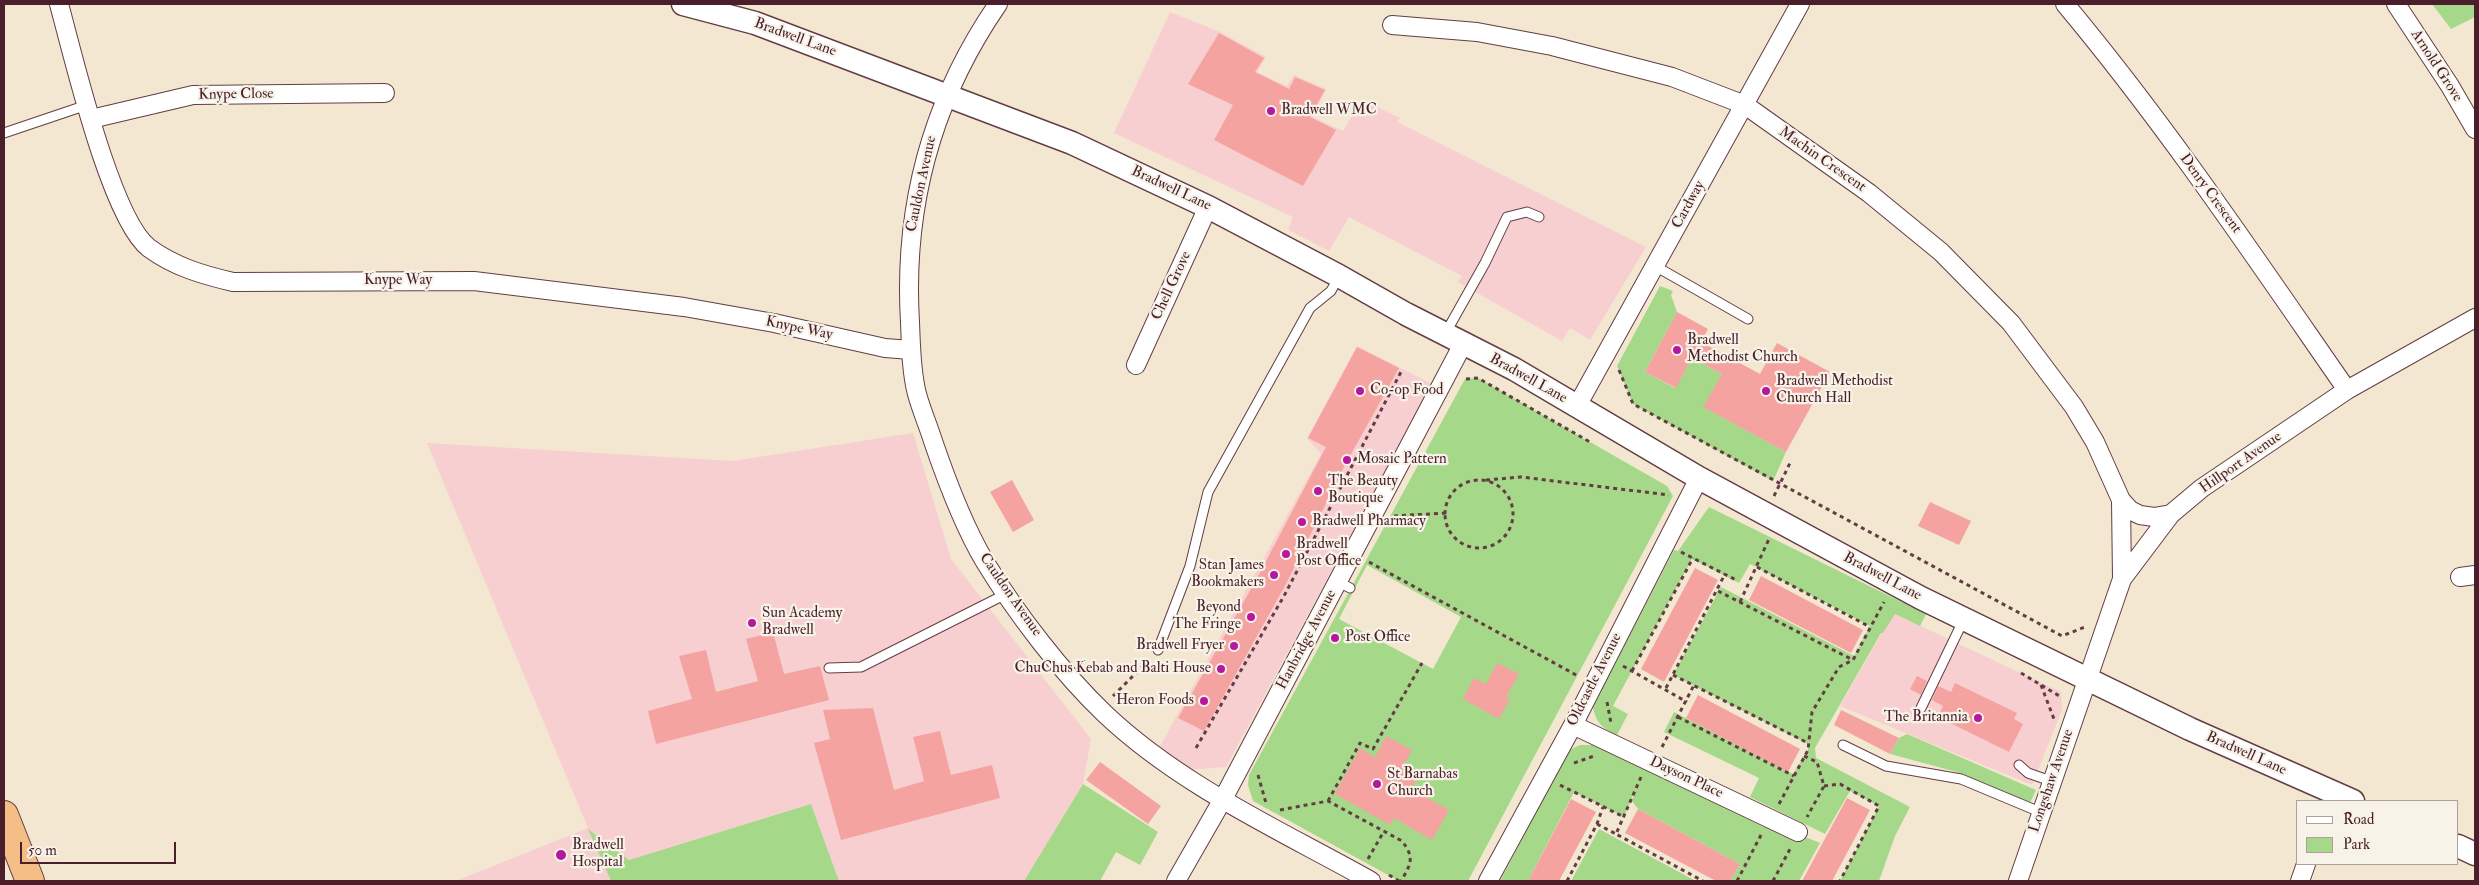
<!DOCTYPE html>
<style>
body{margin:0}
#map{position:relative;width:2479px;height:885px;overflow:hidden;background:#f3e7d1;font-family:"IM FELL Double Pica",serif}
canvas{display:block}
.frame{position:absolute;inset:0;border:5px solid #4a1f2b;pointer-events:none}
.legend{position:absolute;left:2296px;top:800px;width:162px;height:65px;box-sizing:border-box;background:#f7f3e8;border:1px solid #b29e9c;margin:0;padding:6px 9px;list-style:none;font-size:15px;color:#4a1f2b}
.legend li{display:flex;align-items:center;gap:10px;height:25px}
.legend b{width:25px;border:1px solid #b29e9c}
.scale{position:absolute;left:20px;top:842px;width:156px;height:22px;box-sizing:border-box;border:2px solid #4a1f2b;border-top:0;padding-left:6px;font-size:15px;line-height:18px;white-space:nowrap;color:#4a1f2b;-webkit-text-stroke:4px #f7f3e8;paint-order:stroke}
</style>
<div id="map">
<canvas width="2479" height="885"></canvas>
<div class="frame"></div>
<ul class="legend">
<li><b style="height:6px;background:#fff"></b>Road</li>
<li><b style="height:14px;background:#a5d989"></b>Park</li>
</ul>
<div class="scale">50 m</div>
</div>
<script>
const context = document.querySelector('canvas').getContext('2d');
context.lineJoin = 'round';
function fillPath(path, color) { context.fillStyle = color; context.fill(path, 'evenodd'); }
function trace(path, color, width, dash) { context.strokeStyle = color; context.lineWidth = width; context.lineCap = dash ? 'butt' : 'round'; context.setLineDash(dash || []); context.stroke(path); }
function drawText(font, color, halo, rows, align = 'center') {
  context.font = font + ' "IM FELL Double Pica",serif'; context.lineWidth = 4.5; context.setLineDash([]); context.textBaseline = 'middle'; context.strokeStyle = halo; context.fillStyle = color; for (const [text, x, y, turn = 0] of rows) {
    context.save(); context.translate(x, y); context.rotate((+turn || 0) * Math.PI / 180); context.textAlign = isNaN(turn) ? turn : align; if (halo) context.strokeText(text, 0, 0); context.fillText(text, 0, 0); context.restore();
  }
}
const built = new Path2D(`
 M1170 12 1220 32 1266 57 1257 72 1287 86 1294 75 1326 89 1313 117 1343 131 1362 100 1400 118 1397 122 1646 247 1590 340 1570 328 1562 341 1458 282 1462 276 1349 217 1329 251 1288 230 1293 217 1114 133Z
 M1357 346 1432 384 1226 767 1188 770 1158 750 1321 454 1307 438Z
 M913 433 951 559 1091 739 1083 784 1024 881H839L811 804 629 860 589 830 611 881H456L588 828 427 443 733 461Z
 M1893 613 2061 692 2062 710 2032 785 1840 706Z`);
const green = new Path2D(`
 M2432 4H2475V17L2451 29Z
 M1660 286 1673 291 1671 295 1677 312 1645 372 1675 388 1692 358 1722 374 1704 407 1786 452 1773 481 1633 404 1617 366Z
 M1478 378 1667 486 1673 496 1468 881H1399L1253 801 1248 785 1249 775 1465 379ZM1367 565 1461 617 1433 669 1339 619Z
 M1709 507 1926 614 1920 626 1895 614 1883 633H1881L1815 748 1816 758 1910 807 1895 836 1879 881H1840L1879 806 1850 791 1825 834 1750 797 1759 778 1664 732 1674 712 1793 774 1808 750V744L1673 675 1721 587 1854 656 1870 626 1750 564 1739 583 1692 559 1613 706 1628 714 1617 735C1602 728 1596 723 1593 707L1674 550 1678 551Z
 M1907 734 2036 790 2030 803 1957 772 1890 754 1899 738Z
 M1580 745H1595L1764 827 1768 822 1820 843 1799 881H1730L1740 864 1638 809 1632 801 1636 788 1624 817 1574 792 1528 881H1500L1569 750Z
 M1083 784 1158 832 1140 865 1116 852 1100 881H1024Z
 M811 804 839 881H611L588 829 629 860Z
 M1599 829 1696 881H1571Z`);
const building = new Path2D(`
 M1219 33 1264 58 1255 72 1289 89 1295 77 1325 90 1310 117 1336 130 1303 186 1214 140 1233 105 1188 84Z
 M1677 312 1708 329 1701 342 1760 374 1777 343 1830 372 1786 452 1703 407 1722 374 1692 358 1676 388 1645 372Z
 M1357 347 1399 368 1345 465 1286 584 1204 731 1178 718 1256 580 1326 447 1308 438Z
 M1012 480 1034 520 1013 532 990 492Z
 M1930 502 1971 521 1959 545 1918 526Z
 M1695 568 1718 580 1664 682 1641 669Z
 M1761 576 1863 630 1851 653 1749 600Z
 M773 632 784 674 820 666 829 700 656 744 648 711 692 699 679 656 706 650 716 692 758 681 746 639Z
 M1497 663 1519 674 1506 697 1510 699 1499 719 1463 699 1474 678 1486 684Z
 M1917 676 1927 681 1921 695 1910 689Z
 M1955 683 2017 713 2014 719 2023 724 2009 752 1938 717 1943 706 1932 700 1938 686 1951 692Z
 M1698 695 1800 749 1788 772 1686 718Z
 M873 708 894 790 924 781 913 737 940 731 951 775 992 765 1000 798 841 840 814 743 830 739 823 710Z
 M1841 710 1899 738 1890 754 1834 725Z
 M1386 736 1412 750 1401 770 1417 779 1411 789 1449 810 1432 840 1394 818 1390 825 1335 794 1360 748 1375 757Z
 M1100 762 1161 806 1148 824 1086 780Z
 M1847 798 1870 810 1832 881H1802Z
 M1571 799 1596 812 1559 881H1528Z
 M1638 809 1740 864 1730 881H1716L1625 833Z`);
const path = new Path2D(`
 M1619 370 1633 404 2062 636 2085 627
 M1466 379 1478 378 1590 442
 M1486 480 1521 477 1669 495
 M1445 514a34 34 0 1 1 68 0a34 34 0 1 1-68 0Z
 M1774 496 1790 463
 M1394 516 1446 513
 M1681 552 1738 581
 M1369 562 1578 676
 M1757 567 1870 627
 M1718 591 1853 660
 M1740 602 1769 539
 M1623 666 1687 702
 M1632 671 1693 558
 M2021 673 2061 697
 M1673 675 1808 743
 M2041 685 2054 719
 M1666 688 1725 574
 M1113 696 1149 660
 M1607 702 1611 723
 M1678 717 1794 776
 M1662 747 1694 685
 M1196 748 1284 596 1402 370
 M1804 756 1817 762 1824 786 1807 817
 M1574 763 1594 756
 M1258 775 1266 803
 M1641 777 1616 834 1703 881
 M1560 785 1624 817
 M1824 786 1840 784 1879 806 1840 881
 M1328 801 1360 743 1373 749 1422 663
 M1779 804 1808 750 1812 712 1839 667 1853 660 1884 602
 M1280 810 1328 801 1402 841C1415 858 1411 864 1401 881
 M1597 824 1616 834
 M1368 859 1384 831
 M1389 875 1399 881
 M1567 881 1597 824 1603 807
 M1737 881 1761 835
 M1773 881 1790 849`);
const service = new Path2D(`
 M4 133 87 105
 M1655 266 1748 319
 M1445 334 1485 263 1507 217 1527 212 1539 217
 M1337 581 1350 588
 M1158 650 1190 566 1208 492 1310 308 1331 291 1339 276
 M829 668 861 667 1006 594
 M1921 708 1964 619
 M1843 745 1886 766 1961 779 2040 812
 M2019 765 2028 773 2051 781`);
const minor = new Path2D(`
 M59 4C73 55 111 219 149 248 175 267 203 275 233 282L474 281 684 307 774 323 885 348 911 350
 M998 4C932 100 903 205 910 322 911 345 911 371 917 394 921 409 928 425 933 441 947 482 963 525 985 562 1016 613 1062 673 1105 714 1181 786 1280 830 1371 881
 M2065 4C2167 126 2256 259 2347 390
 M2396 4 2450 86 2475 129
 M1392 25 1477 32 1552 46 1672 77 1745 105 1869 193 1941 252 2011 323 2074 407 2095 442 2121 500 2130 510 2140 515 2154 517 2171 514
 M91 119 193 95 385 93
 M1136 365 1208 207
 M1577 406 1800 4
 M2121 500 2122 579
 M2460 577 2475 575
 M1573 725 1798 832
 M1176 881 1223 799 1463 344
 M1488 881 1573 725 1699 478
 M2018 881 2122 579 2171 514 2202 488 2347 390 2475 318
 M2300 881 2306 864`);
const tertiary = new Path2D(`
 M683 4 755 23 1072 143 1208 207 1339 276 1406 314 1514 369 1699 478 1921 598 2190 729 2353 801
 M2458 846 2475 854`);
const trunk = new Path2D(`
 M4 815 30 881`);
const markers = [
 [1271,111,5,"#b5179e"],
 [1677,350,5,"#b5179e"],
 [1360,391,5,"#b5179e"],
 [1766,391,5,"#b5179e"],
 [1347,460,5,"#b5179e"],
 [1318,491,5,"#b5179e"],
 [1302,522,5,"#b5179e"],
 [1286,554,5,"#b5179e"],
 [1274,575,5,"#b5179e"],
 [1251,617,5,"#b5179e"],
 [752,623,5,"#b5179e"],
 [1335,638,5,"#b5179e"],
 [1234,646,5,"#b5179e"],
 [1221,669,5,"#b5179e"],
 [1204,701,5,"#b5179e"],
 [1978,718,5,"#b5179e"],
 [1377,784,5,"#b5179e"],
 [561,855,6,"#b5179e"]
];
const streetNames = [
 ["Bradwell Lane",795,38,20],
 ["Arnold Grove",2436,66,57],
 ["Knype Close",236,95,-1],
 ["Machin Crescent",1822,160,35],
 ["Cauldon Avenue",922,184,-78],
 ["Bradwell Lane",1171,189,25],
 ["Denry Crescent",2210,194,54],
 ["Cardway",1689,205,-61],
 ["Knype Way",398,281],
 ["Chell Grove",1172,286,-65],
 ["Knype Way",799,329,12],
 ["Bradwell Lane",1528,379,29],
 ["Hillport Avenue",2241,463,-35],
 ["Bradwell Lane",1882,577,28],
 ["Cauldon Avenue",1010,595,55],
 ["Hanbridge Avenue",1307,640,-62],
 ["Oldcastle Avenue",1595,680,-63],
 ["Bradwell Lane",2246,754,24],
 ["Dayson Place",1686,778,25],
 ["Longshaw Avenue",2052,781,-71]
];
const poiNames = [
 ["Bradwell WMC",1281,111],
 ["Bradwell",1687,341],
 ["Methodist Church",1687,358],
 ["Bradwell Methodist",1776,382],
 ["Church Hall",1776,399],
 ["Co-op Food",1370,391],
 ["Mosaic Pattern",1357,460],
 ["The Beauty",1328,482],
 ["Boutique",1328,499],
 ["Bradwell Pharmacy",1312,522],
 ["Bradwell",1296,545],
 ["Post Office",1296,562],
 ["Stan James",1264,566,"right"],
 ["Bookmakers",1264,583,"right"],
 ["Beyond",1241,608,"right"],
 ["The Fringe",1241,625,"right"],
 ["Sun Academy",762,614],
 ["Bradwell",762,631],
 ["Post Office",1345,638],
 ["Bradwell Fryer",1224,646,"right"],
 ["ChuChus Kebab and Balti House",1211,669,"right"],
 ["Heron Foods",1194,701,"right"],
 ["The Britannia",1968,718,"right"],
 ["St Barnabas",1387,775],
 ["Church",1387,792],
 ["Bradwell",572,846],
 ["Hospital",572,863]
];
fillPath(built, '#f7cfd0');
fillPath(green, '#a5d989');
fillPath(building, '#f5a3a1');
trace(service, '#633d44', 11);
trace(minor, '#633d44', 20);
trace(tertiary, '#633d44', 25);
trace(trunk, '#633d44', 30);
trace(path, '#633d44', 3, [4, 4]);
trace(service, '#fff', 9);
trace(minor, '#fff', 18);
trace(tertiary, '#fff', 22);
trace(trunk, '#f6be87', 28);
for (const [x, y, r, color] of markers) { const dot = new Path2D(); dot.arc(x, y, r, 0, 2 * Math.PI); context.fillStyle = color; context.fill(dot); trace(dot, '#f7f3e8', 2); }
drawText('15px', '#4a1f2b', '#f7f3e8', streetNames);
drawText('15px', '#4a1f2b', '#f7f3e8', poiNames, 'left');
</script>
